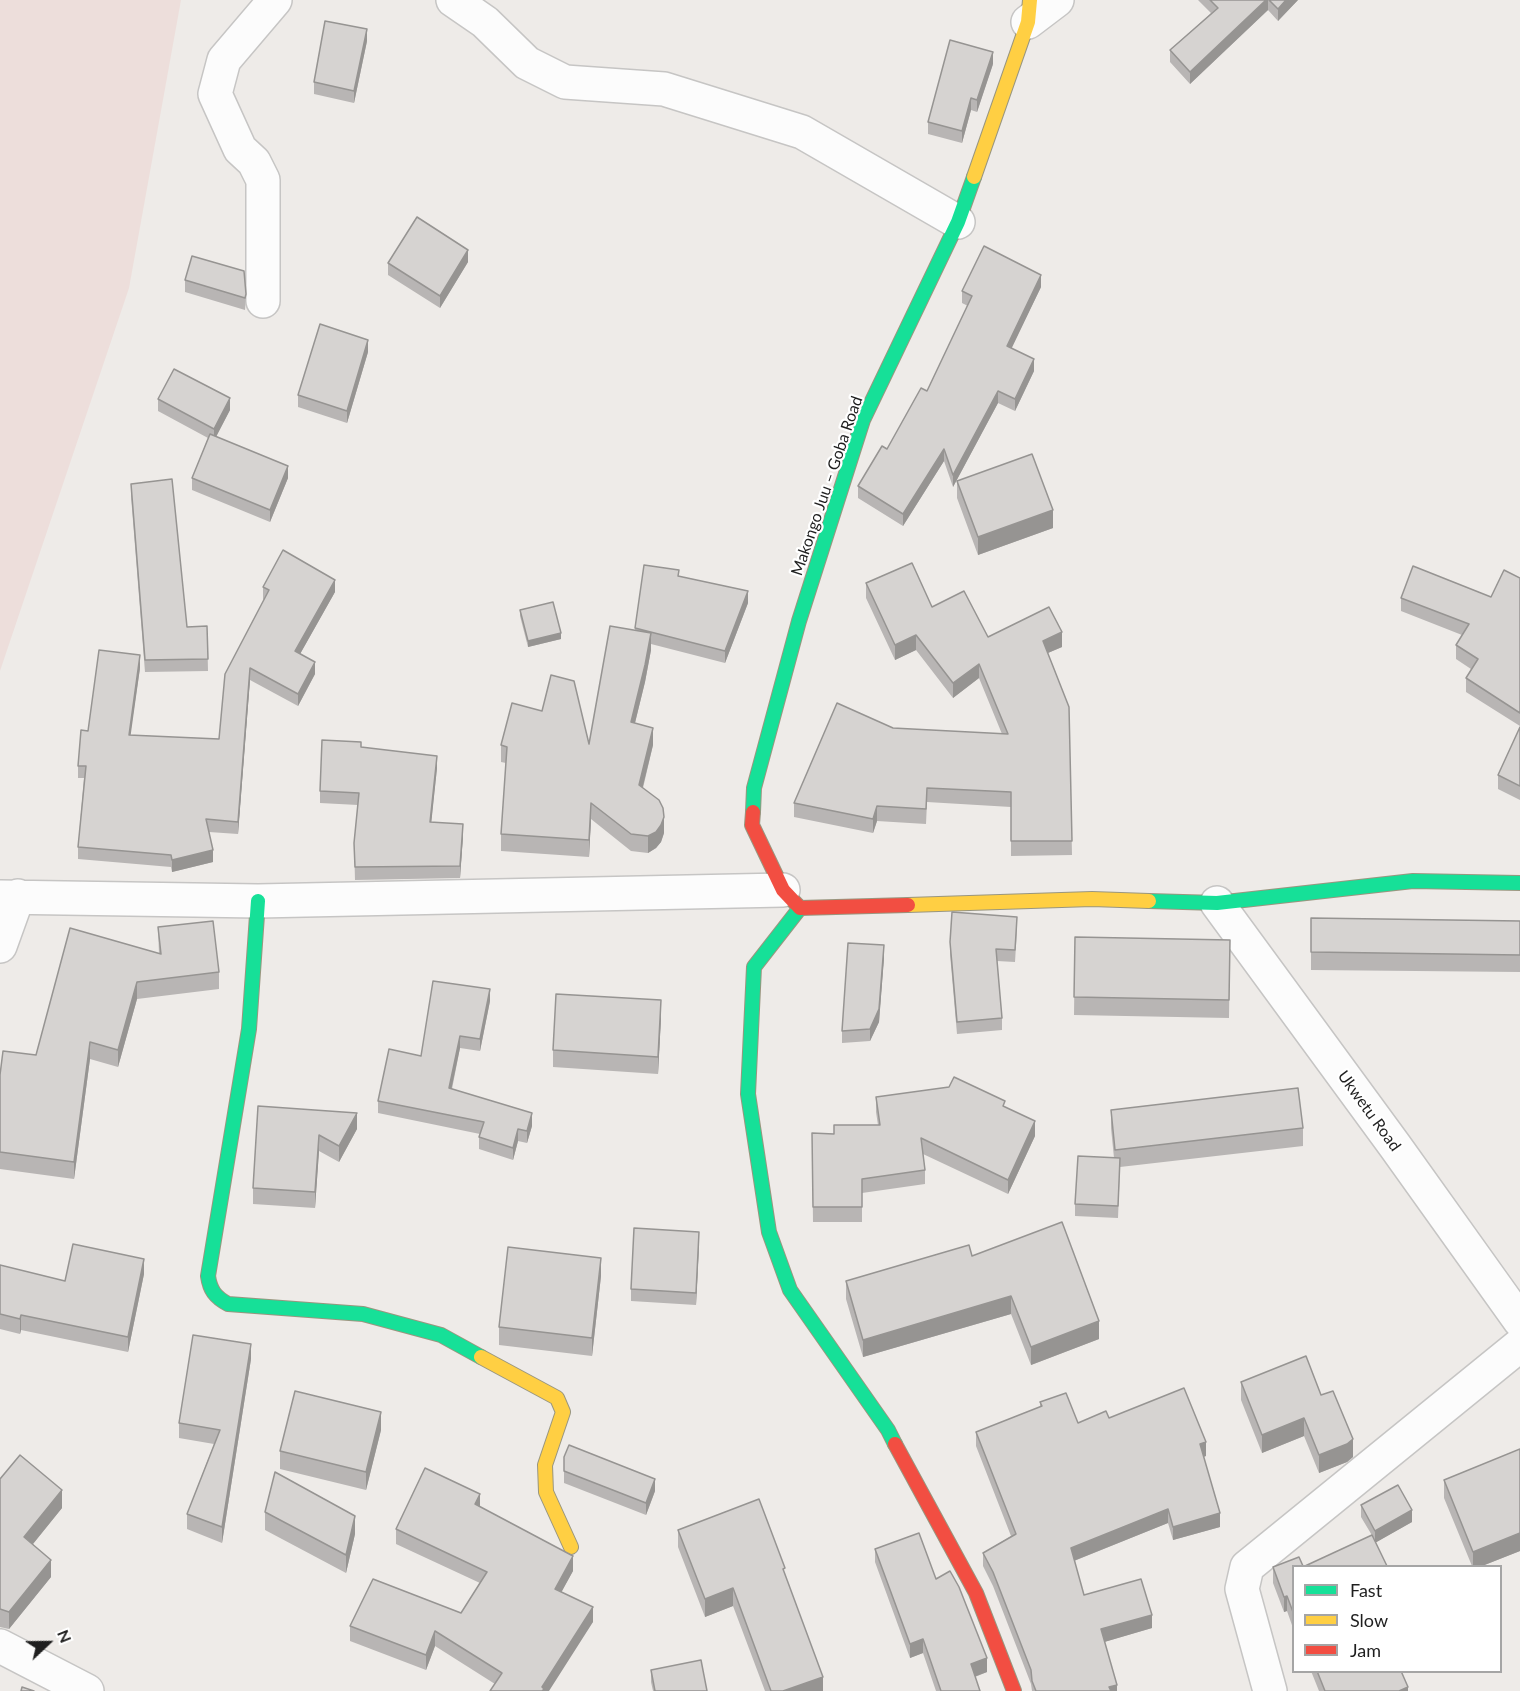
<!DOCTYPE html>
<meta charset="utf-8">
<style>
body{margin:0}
#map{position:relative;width:1520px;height:1691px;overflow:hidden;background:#eeebe8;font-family:Lato,sans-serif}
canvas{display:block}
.legend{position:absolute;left:1292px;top:1565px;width:210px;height:108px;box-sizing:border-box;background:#fff;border:2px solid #a5a5a5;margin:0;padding:8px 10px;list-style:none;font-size:18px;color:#1f1f1f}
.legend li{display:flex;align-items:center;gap:12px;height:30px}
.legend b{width:30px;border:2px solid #a5a5a5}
.north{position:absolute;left:18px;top:1613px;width:60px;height:60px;-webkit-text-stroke:4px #fff;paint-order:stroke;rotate:68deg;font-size:16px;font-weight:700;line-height:24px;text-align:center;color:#1f1f1f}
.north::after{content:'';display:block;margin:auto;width:21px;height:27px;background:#1f1f1f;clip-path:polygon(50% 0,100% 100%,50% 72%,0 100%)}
</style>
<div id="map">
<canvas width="1520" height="1691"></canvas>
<ul class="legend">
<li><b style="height:8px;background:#16e098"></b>Fast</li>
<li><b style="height:8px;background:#ffcf43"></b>Slow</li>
<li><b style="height:8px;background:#f24e42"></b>Jam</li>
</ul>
<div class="north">N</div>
</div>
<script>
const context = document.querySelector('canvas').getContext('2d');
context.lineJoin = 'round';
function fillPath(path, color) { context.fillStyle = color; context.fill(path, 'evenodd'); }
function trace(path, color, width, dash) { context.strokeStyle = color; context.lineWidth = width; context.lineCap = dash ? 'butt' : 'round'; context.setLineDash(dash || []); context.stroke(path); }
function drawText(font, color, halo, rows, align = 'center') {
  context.font = font + ' Lato,sans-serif'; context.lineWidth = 4.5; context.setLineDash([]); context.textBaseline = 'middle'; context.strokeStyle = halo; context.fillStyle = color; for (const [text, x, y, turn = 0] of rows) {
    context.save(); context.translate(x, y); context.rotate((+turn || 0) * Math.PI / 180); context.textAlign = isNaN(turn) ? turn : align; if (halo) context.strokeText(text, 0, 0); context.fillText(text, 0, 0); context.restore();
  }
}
const military = new Path2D(`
 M0 0H181L129 288 0 671Z`);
const street = new Path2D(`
 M453 0 485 22 527 63 565 82 664 89 802 132 958 222
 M1028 22 1057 0
 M263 301V180L254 162 240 149 215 94 224 60 275 0
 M0 897 258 901 783 890
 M1217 903 1395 1146 1520 1321
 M0 946 18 896
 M0 1646 87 1691
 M1270 1691 1242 1589 1247 1567 1520 1345`);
const fast = new Path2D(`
 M753 812 754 788 799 621 863 420 958 222 974 177
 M258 901 249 1029 208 1276C210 1290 215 1297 228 1304L363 1314 441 1335 481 1357
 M1149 901 1217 903 1413 881 1520 883
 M800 908 754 967 748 1094 769 1232 790 1290 888 1430 895 1444`);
const slow = new Path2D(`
 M974 177 1028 22 1030 0
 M908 905 1092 899 1149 901
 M481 1357 557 1398 563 1412 545 1465 546 1492 571 1547`);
const jam = new Path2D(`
 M753 812 752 825 783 890 800 908 908 905
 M895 1444 976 1593 1014 1691`);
const wall = new Path2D(`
 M1198 0H1298L1278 21 1268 10 1190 84 1170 62V50L1211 13Z
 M367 41 354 103 314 94V82Z
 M993 64 977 112 971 110 962 143 928 134V122Z
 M468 262 440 308 388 275V263Z
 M185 280 246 294 245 310 185 292Z
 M1041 287 1011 348 1034 371 1015 411 998 403 953 487 944 461 903 526 858 498V486L887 449 927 391 968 306 962 303V291Z
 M368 352 347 423 298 407V395Z
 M158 399 230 410 216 436 288 478 270 522 192 490V478L208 438 158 411Z
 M957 481 1053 528 978 555 957 498Z
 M131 484 187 627 207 626 208 671 145 672 131 496Z
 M679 576 748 603 725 663 651 644V650L645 682 635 723 653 745 643 788 664 833 661 842 656 848 648 853 631 851 591 819 589 857 501 851V834L506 763 501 762V745L589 744 635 630V628Z
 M1520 578V726L1466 692V678L1471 669 1456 659V645L1462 635 1401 611V598L1491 597Z
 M866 583 932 607 988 637 1062 647 1048 653 1069 707 1072 855 1011 856V807L927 802 926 824 877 821 873 833 794 817V803L1002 734 979 678 953 698 916 650 895 660 866 598Z
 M263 587 335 592 300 654 315 674 298 706 250 680 238 834 209 832 213 862 172 872 171 867 78 859V847L84 778H78V766L88 731 140 668 130 735 219 739 264 600 263 599Z
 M520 610 561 639 528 647 520 616Z
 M1520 727V800L1498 789V775Z
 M361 747 437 768 431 823 463 836 460 878 355 880 354 843 358 805 320 803V791Z
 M1311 918 1520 921V972L1311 970Z
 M158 927 219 972V989L137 999 118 1067 90 1059 74 1179 0 1169V1075L36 1055 159 954Z
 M1017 929 1015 962 997 961 1002 1018V1030L957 1034 950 954V942Z
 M1075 937 1230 940 1229 1018 1074 1015Z
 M884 958 879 1022 870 1041 842 1043V1031Z
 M490 1001 480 1051 460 1048 452 1089 532 1126 527 1143 518 1141 513 1160 479 1149V1137L480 1134 378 1113V1101L421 1056Z
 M661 1018 658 1074 553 1067V1050Z
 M876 1097 1005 1107 1035 1136 1008 1194 923 1154 925 1170V1184L862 1193V1222H813L812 1133 834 1134 878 1125 876 1112Z
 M258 1106 357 1129 339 1162 319 1151 315 1208 253 1204V1188Z
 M1111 1110 1303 1128V1146L1120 1167 1118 1218 1075 1216V1204L1114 1158 1111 1128Z
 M699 1244 696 1305 631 1301V1289Z
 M972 1256 1099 1339 1031 1365 1011 1314 863 1357 846 1299V1281Z
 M0 1265 65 1281 144 1274 128 1352 21 1330 20 1334 0 1329Z
 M601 1276 592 1356 499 1345V1327Z
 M251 1359 222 1543 187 1529V1514L214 1444 179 1438V1423Z
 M1241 1382 1321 1395 1353 1457 1347 1462 1319 1473 1304 1436 1262 1453 1241 1400Z
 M1040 1402 1078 1423 1109 1418 1206 1456 1203 1457 1220 1527 1173 1540 1168 1523 1074 1561 1084 1595 1152 1628 1104 1642 1117 1691H1032L1031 1684 993 1586 983 1566V1553L1011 1536 976 1446V1432L1040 1407Z
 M381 1430 366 1490 280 1469V1451Z
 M1520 1449V1551L1482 1566H1472L1444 1498V1480Z
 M564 1457 655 1491 646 1515 564 1483Z
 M0 1479 62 1508 33 1544 51 1577 9 1629 0 1627Z
 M1361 1505 1412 1522 1376 1542 1361 1517Z
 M480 1507 573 1571 561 1592 593 1622 495 1684 435 1646 426 1670 350 1641V1626L461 1613 480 1583 396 1544V1529Z
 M265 1512 355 1534 346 1573 265 1530Z
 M678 1530 785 1577 823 1691H765L733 1606 705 1617 678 1547Z
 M875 1549 936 1579 987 1672 975 1677 980 1691H936L923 1653 910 1658 875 1562Z
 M1293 1566V1628L1287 1611 1284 1612 1273 1583V1567Z
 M651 1670 707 1691H653L651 1682Z
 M1311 1671H1401L1408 1691H1319Z`);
const shadedWall = new Path2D(`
 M1266 0H1268V10L1190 84V72Z
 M1286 0H1298L1278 21V9Z
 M367 29V41L354 103V91Z
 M993 52V64L977 112V100Z
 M971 98V110L962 143V131Z
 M468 250V262L440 308V296Z
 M1041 275V287L1007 358V346Z
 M368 340V352L347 423V411Z
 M1034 359V371L1015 411V399Z
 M998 391V403L953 487V475Z
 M230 398V410L214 441V429Z
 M944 449V461L903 526V514Z
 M288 466V478L270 522V510Z
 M1053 510V528L978 555V537Z
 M335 580V592L295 663V651Z
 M748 591V603L725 663V651Z
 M1062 632V647L1043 655V641Z
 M561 633V639L528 647V641Z
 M651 633V650L645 682 631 739V722Z
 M916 635V650L895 660V645Z
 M140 655V668L129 747V735Z
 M315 662V674L298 706V694Z
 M979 664V678L953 698V683Z
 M250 668V680L238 834V822Z
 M653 728V745L639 802V785Z
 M437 756V768L430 835V822Z
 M591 803V819L589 857V840Z
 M877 806V821L873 833V819Z
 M664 817V833L661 842 656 848 648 853V836Z
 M463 824V836L460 878V866Z
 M213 850V862L172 872V860Z
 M884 945V958L879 1022 870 1041V1029Z
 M137 982V999L118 1067V1050Z
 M490 989V1001L480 1051V1039Z
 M661 1000V1018L658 1074V1057Z
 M460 1036V1048L449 1100V1088Z
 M90 1042V1059L74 1179V1162Z
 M357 1113V1129L339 1162V1146Z
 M532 1113V1126L527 1143V1131Z
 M1035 1121V1136L1008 1194V1180Z
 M518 1129V1141L513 1160V1148Z
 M319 1135V1151L315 1208V1192Z
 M699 1232V1244L696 1305V1293Z
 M601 1258V1276L592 1356V1338Z
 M144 1259V1274L128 1352V1337Z
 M1011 1296V1314L863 1357V1340Z
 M21 1315V1330L20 1334V1319Z
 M1099 1321V1339L1031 1365V1347Z
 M251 1344V1359L222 1543V1527Z
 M381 1412V1430L366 1490V1472Z
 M1304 1418V1436L1262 1453V1435Z
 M1353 1439V1457L1347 1462 1319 1473V1455Z
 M1206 1442V1456L1200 1458V1444Z
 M655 1479V1491L646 1515V1503Z
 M62 1490V1508L24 1555V1537Z
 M480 1494V1509L475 1504Z
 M1168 1509V1523L1071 1562V1548Z
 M1412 1510V1522L1375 1543V1531Z
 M1220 1513V1527L1173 1540V1527Z
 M355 1516V1534L346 1573V1555Z
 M1520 1533V1551L1482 1566H1473V1552Z
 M573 1556V1571L555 1604V1589Z
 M51 1560V1577L9 1629V1612Z
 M733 1588V1606L705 1617V1599Z
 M1287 1596V1611L1284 1612V1597Z
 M593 1607V1622L549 1691H542V1687Z
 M1152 1615V1628L1101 1643V1629Z
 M435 1631V1646L426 1670V1655Z
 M923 1639V1653L910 1658V1644Z
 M987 1658V1672L971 1678V1664Z
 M823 1677V1691H783Z
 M1117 1685V1691H1109V1687Z
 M1408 1687V1691H1399Z`);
const building = new Path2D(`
 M1210 0H1266L1190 72 1170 50 1218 8Z
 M1269 0H1286L1278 9Z
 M325 21 367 29 354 91 314 82Z
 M950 40 993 52 977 100 971 98 962 131 928 122Z
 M417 217 468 250 440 296 388 263Z
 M984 246 1041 275 1007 346 1034 359 1015 399 998 391 953 475 944 449 903 514 858 486 882 446 887 449 921 388 927 391 972 296 962 291Z
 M192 256 244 271 246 294 245 298 185 280Z
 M320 324 368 340 347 411 298 395Z
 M174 369 230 398 214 429 158 399Z
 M210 434 288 466 270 510 192 478Z
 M1032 454 1053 510 978 537 957 481Z
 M172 479 187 627 207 626 208 659 145 660 131 484Z
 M283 550 335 580 295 651 315 662 298 694 250 668 238 822 206 819 213 850 172 860 171 855 78 847 86 766H78L81 730 88 731 99 650 140 655 129 735 219 739 225 674 269 590 263 587Z
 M912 563 932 607 964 591 988 637 1049 607 1062 632 1043 641 1069 707 1072 841H1011V792L927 788 926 809 877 806 873 819 794 803 837 703 893 728 1008 734 979 664 953 683 916 635 895 645 866 583Z
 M644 565 679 570 678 576 748 591 725 651 635 628Z
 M1413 566 1491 597 1504 570 1520 578V713L1466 678 1478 659 1456 645 1469 624 1401 598Z
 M553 602 561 633 528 641 520 610Z
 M610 626 651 633 645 665 631 722 653 728 639 785 659 800 663 808 664 817 661 825 656 832 648 836 631 834 591 803 589 840 501 834 507 747 501 745 512 703 542 711 551 675 574 681 589 744Z
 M1520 727V786L1498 775Z
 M322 740 361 742V747L437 756 430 822 463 824 460 866 355 867 354 843 359 793 320 791Z
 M952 912 1017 917 1015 950 996 949 1002 1018 957 1022 950 942Z
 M1311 918 1520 921V955L1311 952Z
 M213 921 219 972 137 982 118 1050 90 1042 74 1162 0 1152V1075L3 1051 36 1055 70 928 161 954 158 927Z
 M1075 937 1230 940 1229 1000 1074 997Z
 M848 943 884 945 879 1009 870 1029 842 1031Z
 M433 981 490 989 480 1039 460 1036 449 1088 532 1113 527 1131 518 1129 513 1148 479 1137 484 1122 378 1101 389 1049 421 1056Z
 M556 994 661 1000 658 1057 553 1050Z
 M954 1077 1005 1101 1003 1106 1035 1121 1008 1180 921 1138 925 1170 862 1179V1207H813L812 1133 834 1134V1125H880L876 1097 949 1087Z
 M1298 1088 1303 1128 1115 1150 1111 1110Z
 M258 1106 357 1113 339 1146 319 1135 315 1192 253 1188Z
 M1078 1156 1120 1158 1118 1206 1075 1204Z
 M1062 1222 1099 1321 1031 1347 1011 1296 863 1340 846 1281 969 1245 972 1256Z
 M634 1228 699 1232 696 1293 631 1289Z
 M73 1244 144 1259 128 1337 21 1315 20 1319 0 1314V1265L65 1281Z
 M508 1247 601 1258 592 1338 499 1327Z
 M193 1335 251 1344 222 1527 187 1514 220 1430 179 1423Z
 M1306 1356 1321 1395 1333 1391 1353 1439 1347 1444 1319 1455 1304 1418 1262 1435 1241 1382Z
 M1184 1388 1206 1442 1200 1444 1220 1513 1173 1527 1168 1509 1071 1548 1084 1595 1141 1579 1152 1615 1101 1629 1117 1685 1109 1687 1111 1691H1036L1032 1681 1031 1670 993 1572 983 1553 1016 1534 976 1432 1042 1406 1040 1402 1066 1393 1078 1423 1106 1411 1109 1418Z
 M295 1391 381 1412 366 1472 280 1451Z
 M569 1445 655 1479 646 1503 564 1471V1457Z
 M1520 1449V1533L1473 1552 1444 1480Z
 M20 1455 62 1490 24 1537 51 1560 9 1612 0 1609V1479Z
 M425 1468 480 1494 475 1504 573 1556 555 1589 593 1607 542 1687 544 1689 542 1691H490L502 1673 435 1631 426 1655 350 1626 373 1579 461 1613 487 1572 396 1529Z
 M275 1472 355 1516 346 1555 265 1512Z
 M1398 1485 1412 1510 1375 1531 1361 1505Z
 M759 1499 785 1568 783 1569 823 1677 783 1691H771L733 1588 705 1599 678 1530Z
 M919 1533 936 1579 950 1571 959 1587 987 1658 971 1664 980 1691H941L923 1639 910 1644 875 1549Z
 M1372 1535 1387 1566H1305Z
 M1299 1557 1303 1566H1293V1612L1287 1596 1284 1597 1273 1567Z
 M701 1660 707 1691H655L651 1670Z
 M1317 1671H1401L1408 1687 1399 1691H1325Z
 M22 1687 34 1691H21Z`);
const streetNames = [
 ["Makongo Juu – Goba Road",827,486,-71],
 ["Ukwetu Road",1369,1111,54]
];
fillPath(military, '#eddedb');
trace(street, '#c6c5c4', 36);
trace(fast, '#99967f', 16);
trace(slow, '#99967f', 16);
trace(jam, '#99967f', 16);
trace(street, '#fcfcfc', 33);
trace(fast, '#16e098', 14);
trace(slow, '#ffcf43', 14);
trace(jam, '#f24e42', 14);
fillPath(wall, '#b8b5b4');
fillPath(shadedWall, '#969492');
fillPath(building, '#d6d3d1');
trace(building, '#969492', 1.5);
drawText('16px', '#1f1f1f', '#fff', streetNames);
</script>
